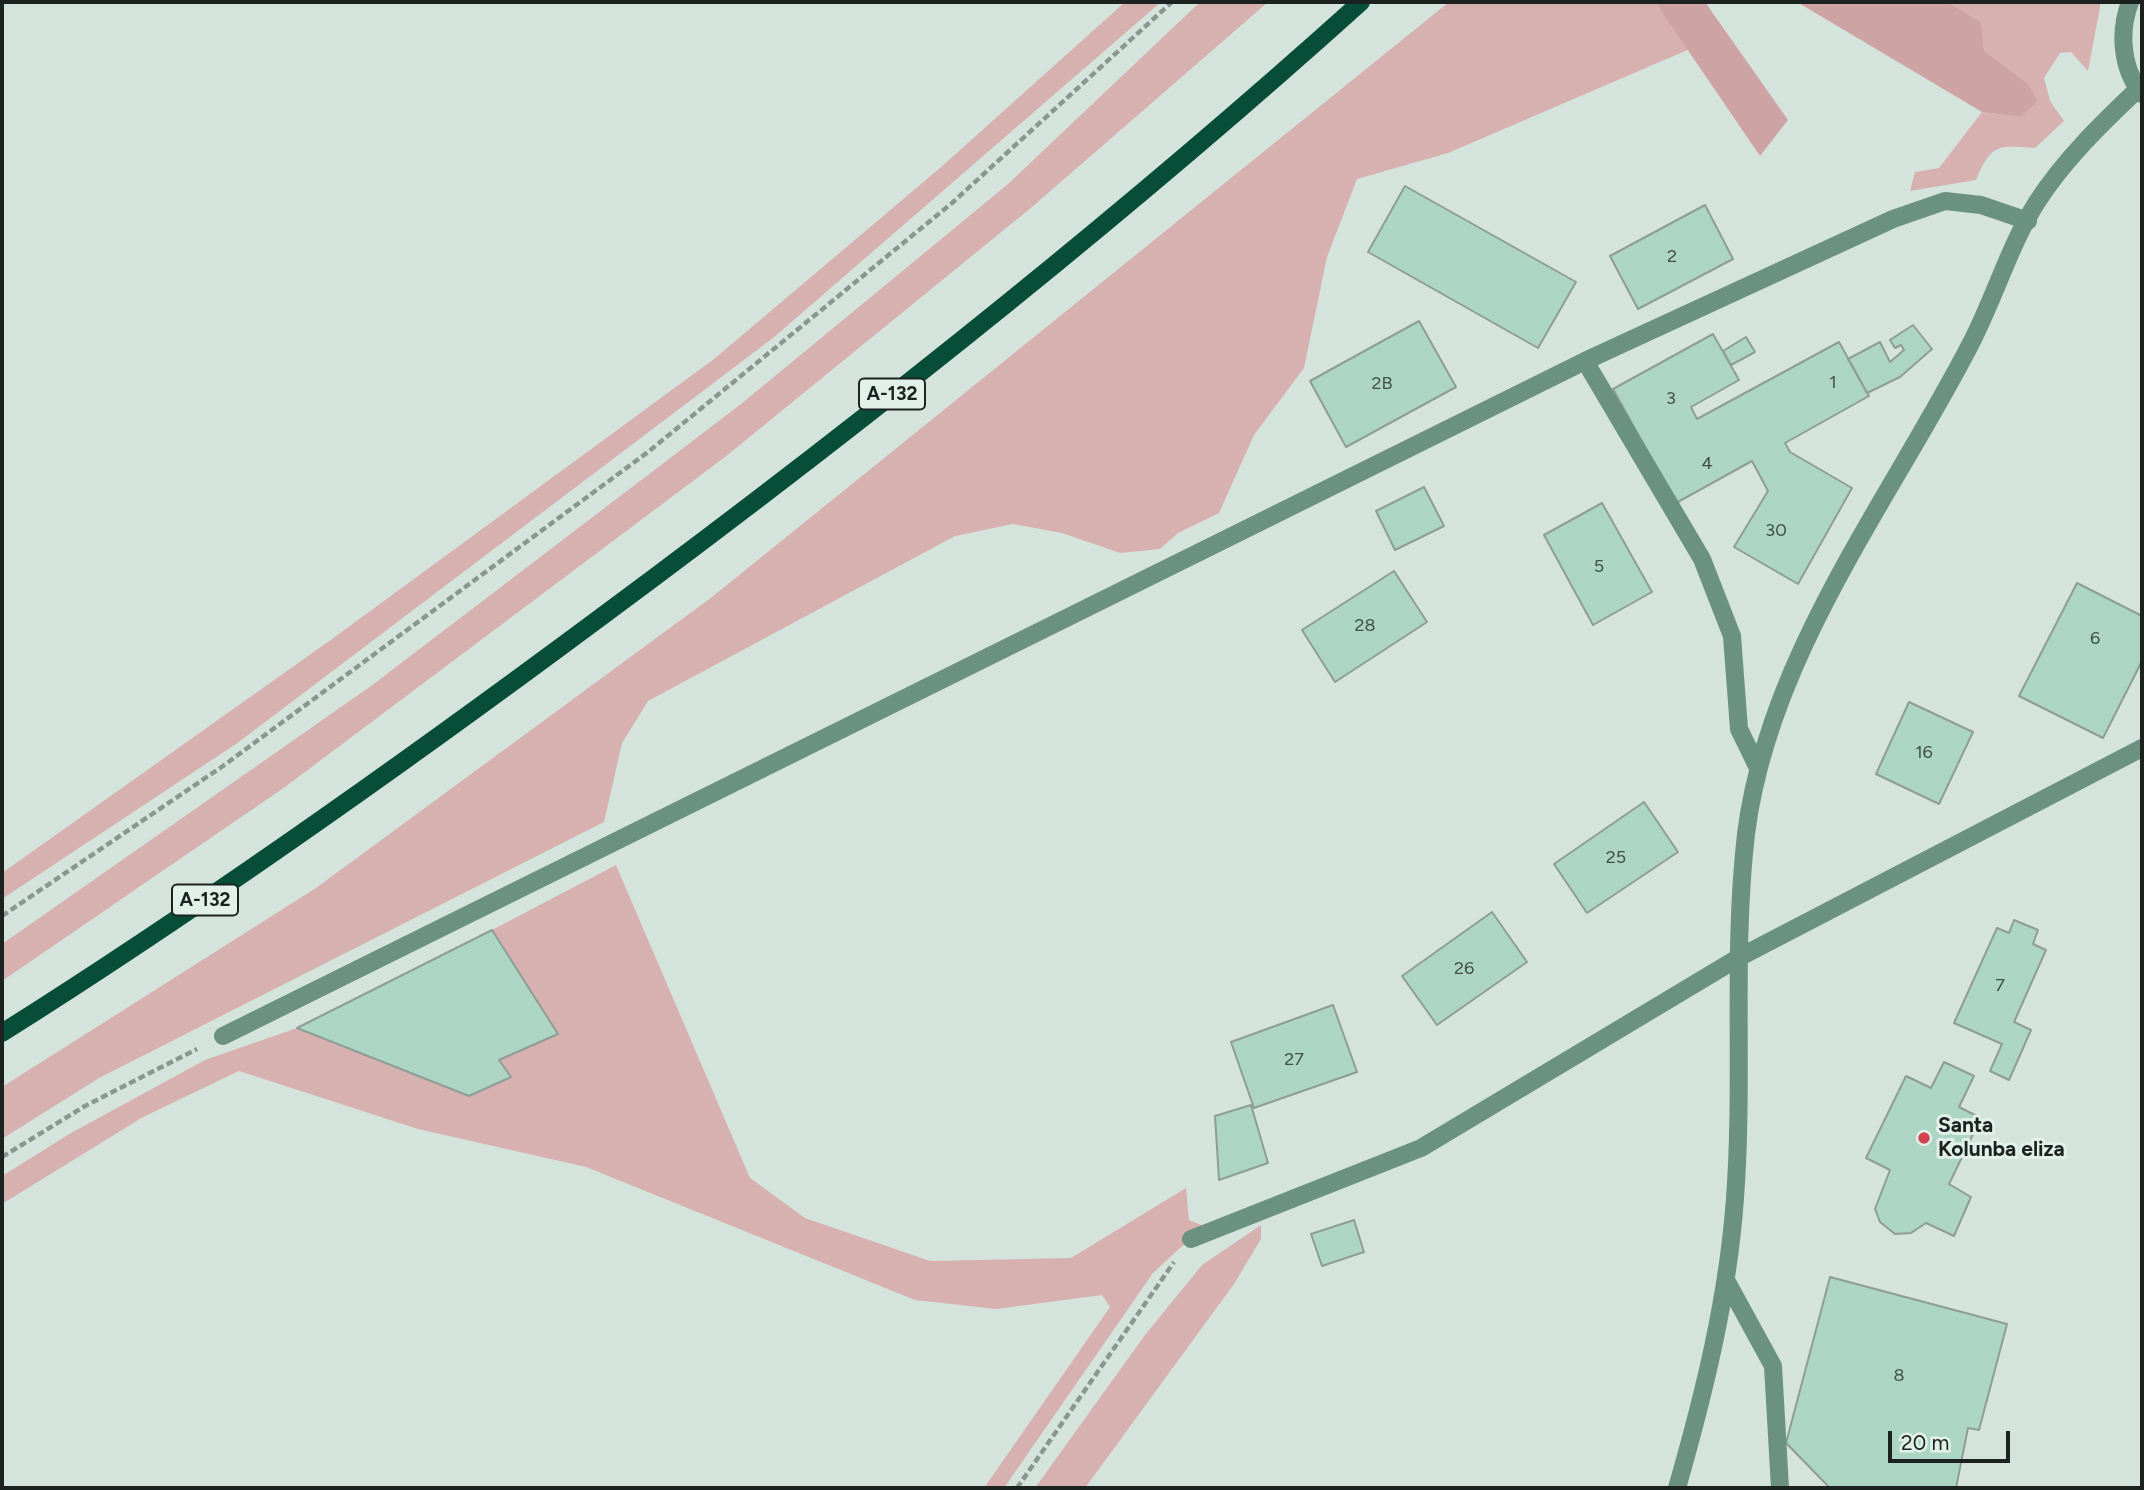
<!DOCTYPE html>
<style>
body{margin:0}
#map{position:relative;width:2144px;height:1490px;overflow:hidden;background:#d4e4dd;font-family:Figtree,sans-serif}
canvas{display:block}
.frame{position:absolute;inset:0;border:4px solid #1c2220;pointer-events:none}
.scale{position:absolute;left:1888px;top:1431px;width:122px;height:32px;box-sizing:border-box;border:4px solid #1c2220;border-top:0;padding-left:9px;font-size:21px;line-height:24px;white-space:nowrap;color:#1c2220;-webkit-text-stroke:5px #e1f1ea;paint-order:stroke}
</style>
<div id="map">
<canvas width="2144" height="1490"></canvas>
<div class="frame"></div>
<div class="scale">20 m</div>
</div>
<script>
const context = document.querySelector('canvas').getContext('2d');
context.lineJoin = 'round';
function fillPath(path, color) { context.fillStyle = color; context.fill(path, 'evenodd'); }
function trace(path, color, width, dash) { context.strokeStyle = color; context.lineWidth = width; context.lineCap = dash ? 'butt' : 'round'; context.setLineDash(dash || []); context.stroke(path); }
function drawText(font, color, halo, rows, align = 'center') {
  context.font = font + ' Figtree,sans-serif'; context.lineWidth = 6; context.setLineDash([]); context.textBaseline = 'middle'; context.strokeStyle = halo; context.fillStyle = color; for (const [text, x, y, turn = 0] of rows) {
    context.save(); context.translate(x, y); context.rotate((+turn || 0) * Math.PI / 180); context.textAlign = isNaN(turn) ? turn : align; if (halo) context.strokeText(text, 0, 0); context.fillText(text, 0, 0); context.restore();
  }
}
const green = new Path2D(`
 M1125 2H1161L773 338 236 744 2 899V873L332 639 714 359 940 168Z
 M1200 2H1268L1032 207 725 457 285 787 2 981V944L371 686 741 404 1008 184Z
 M1449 2H1655L1690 49 1448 153 1357 179 1327 257 1304 368 1254 435 1219 513 1178 533 1160 549 1120 553 1062 533 1013 524 955 536 648 701 622 743 604 822 99 1078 2 1139V1087L316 888 712 597Z
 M1948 2H2101L2088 71 2071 52 2060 53 2044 78 2050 101 2064 121 2035 148C1997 145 1991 144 1976 180L1910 191 1915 172 1939 168 1982 112 2020 117 2027 83 1984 50 1981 22Z
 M616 865 750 1178 805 1218 930 1261 1071 1258 1186 1188 1189 1220 1204 1226 1153 1273 1004 1488H984L1110 1307 1102 1295 996 1309 915 1300 586 1167 418 1129 239 1071 143 1117 2 1204V1176L71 1133 205 1060 297 1028 469 1096 511 1077 499 1060 558 1034 492 930Z
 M1261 1225V1239L1234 1284 1085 1488H1035L1145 1335 1202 1265Z`);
const forest = new Path2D(`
 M1655 2H1705L1788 120 1760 156Z
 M1797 2H1948L1981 22 1984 50 2027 83 2038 101 2020 117 1982 112Z`);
const building = new Path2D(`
 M1405 186 1576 282 1538 348 1368 252Z
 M1705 205 1733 259 1638 309 1610 256Z
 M1419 321 1456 387 1346 447 1310 381Z
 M1913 325 1932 349 1900 377 1867 393 1848 359 1880 342 1890 362 1904 350 1901 345 1895 348 1890 340Z
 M1713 334 1739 380 1691 407 1697 419 1839 342 1869 396 1785 443 1790 452 1852 488 1798 584 1734 547 1768 491 1752 461 1676 503 1613 389Z
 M1746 337 1755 352 1731 365 1723 351Z
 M1424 487 1444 526 1395 550 1376 511Z
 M1602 503 1652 592 1593 625 1544 535Z
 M1394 571 1427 622 1335 682 1302 630Z
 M2077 583 2142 616V661L2103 738 2019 696Z
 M1909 702 1973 732 1939 804 1876 774Z
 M1644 802 1678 852 1587 913 1554 864Z
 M1492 912 1527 962 1437 1025 1402 976Z
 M2014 920 2038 930 2033 944 2046 950 2014 1022 2031 1030 2009 1080 1990 1071 2002 1044 1954 1023 1997 928 2009 933Z
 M492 930 558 1034 499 1060 511 1077 469 1096 297 1028Z
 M1333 1005 1357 1072 1254 1108 1231 1042Z
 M1944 1062 1974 1076 1959 1107 1981 1118 1949 1184 1971 1197 1954 1236 1926 1223 1911 1233 1895 1234 1880 1222 1875 1209 1890 1170 1866 1158 1906 1076 1931 1088Z
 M1251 1105 1268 1163 1219 1180 1215 1116Z
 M1354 1220 1364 1252 1322 1266 1311 1234Z
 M1830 1277 2007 1324 1979 1430 1968 1428 1956 1488H1830L1786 1443Z`);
const path = new Path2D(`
 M2 916 223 766 648 452 952 203 1172 2
 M2 1157 85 1106 197 1049
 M1017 1488 1174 1262`);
const minor = new Path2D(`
 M2130 2C2119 32 2121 68 2142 94
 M1585 361 1702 559 1732 636 1739 729 1758 768
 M223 1036 1585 361 1893 219 1945 201 1981 205 2028 221
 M1191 1239 1421 1148 1738 958 2142 748
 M1726 1280 1773 1366 1780 1488
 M1677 1488C1704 1394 1728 1297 1735 1198 1744 1077 1732 955 1746 834 1768 657 1889 501 1969 347 1994 300 2009 246 2037 202 2064 160 2102 123 2138 89`);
const major = new Path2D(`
 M2 1033C208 903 406 762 601 617 863 423 1119 220 1361 2`);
const markers = [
 [1924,1138,7,"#d4444f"]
];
const numberNames = [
 ["2",1672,257],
 ["1",1833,383],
 ["2B",1382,384],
 ["3",1671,399],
 ["4",1707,464],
 ["30",1776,531],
 ["5",1599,567],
 ["28",1365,626],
 ["6",2095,639],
 ["16",1924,753],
 ["25",1616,858],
 ["26",1464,969],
 ["7",2000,986],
 ["27",1294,1060],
 ["8",1899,1376]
];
const shields = [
 [892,394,66],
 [205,900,66]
];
const shieldNames = [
 ["A-132",892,394],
 ["A-132",205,900]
];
const poiNames = [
 ["Santa",1938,1126],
 ["Kolunba eliza",1938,1150]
];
fillPath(green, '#d7b1b0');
fillPath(forest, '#cda4a3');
fillPath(building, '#add5c3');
trace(building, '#8e9d96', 2);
trace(path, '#8a9691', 4.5, [7, 3.5]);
trace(minor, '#6b9181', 18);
trace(major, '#074d38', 18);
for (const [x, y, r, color] of markers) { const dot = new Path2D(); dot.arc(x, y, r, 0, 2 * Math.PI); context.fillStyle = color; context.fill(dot); trace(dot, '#e1f1ea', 2.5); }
drawText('18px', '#404f49', null, numberNames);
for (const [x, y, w] of shields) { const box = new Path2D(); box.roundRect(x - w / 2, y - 15.5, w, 31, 5); context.fillStyle = '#e1f1ea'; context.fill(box); trace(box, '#1c2220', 2); }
drawText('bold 19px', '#1c2220', null, shieldNames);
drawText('bold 21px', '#1c2220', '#e1f1ea', poiNames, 'left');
</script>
